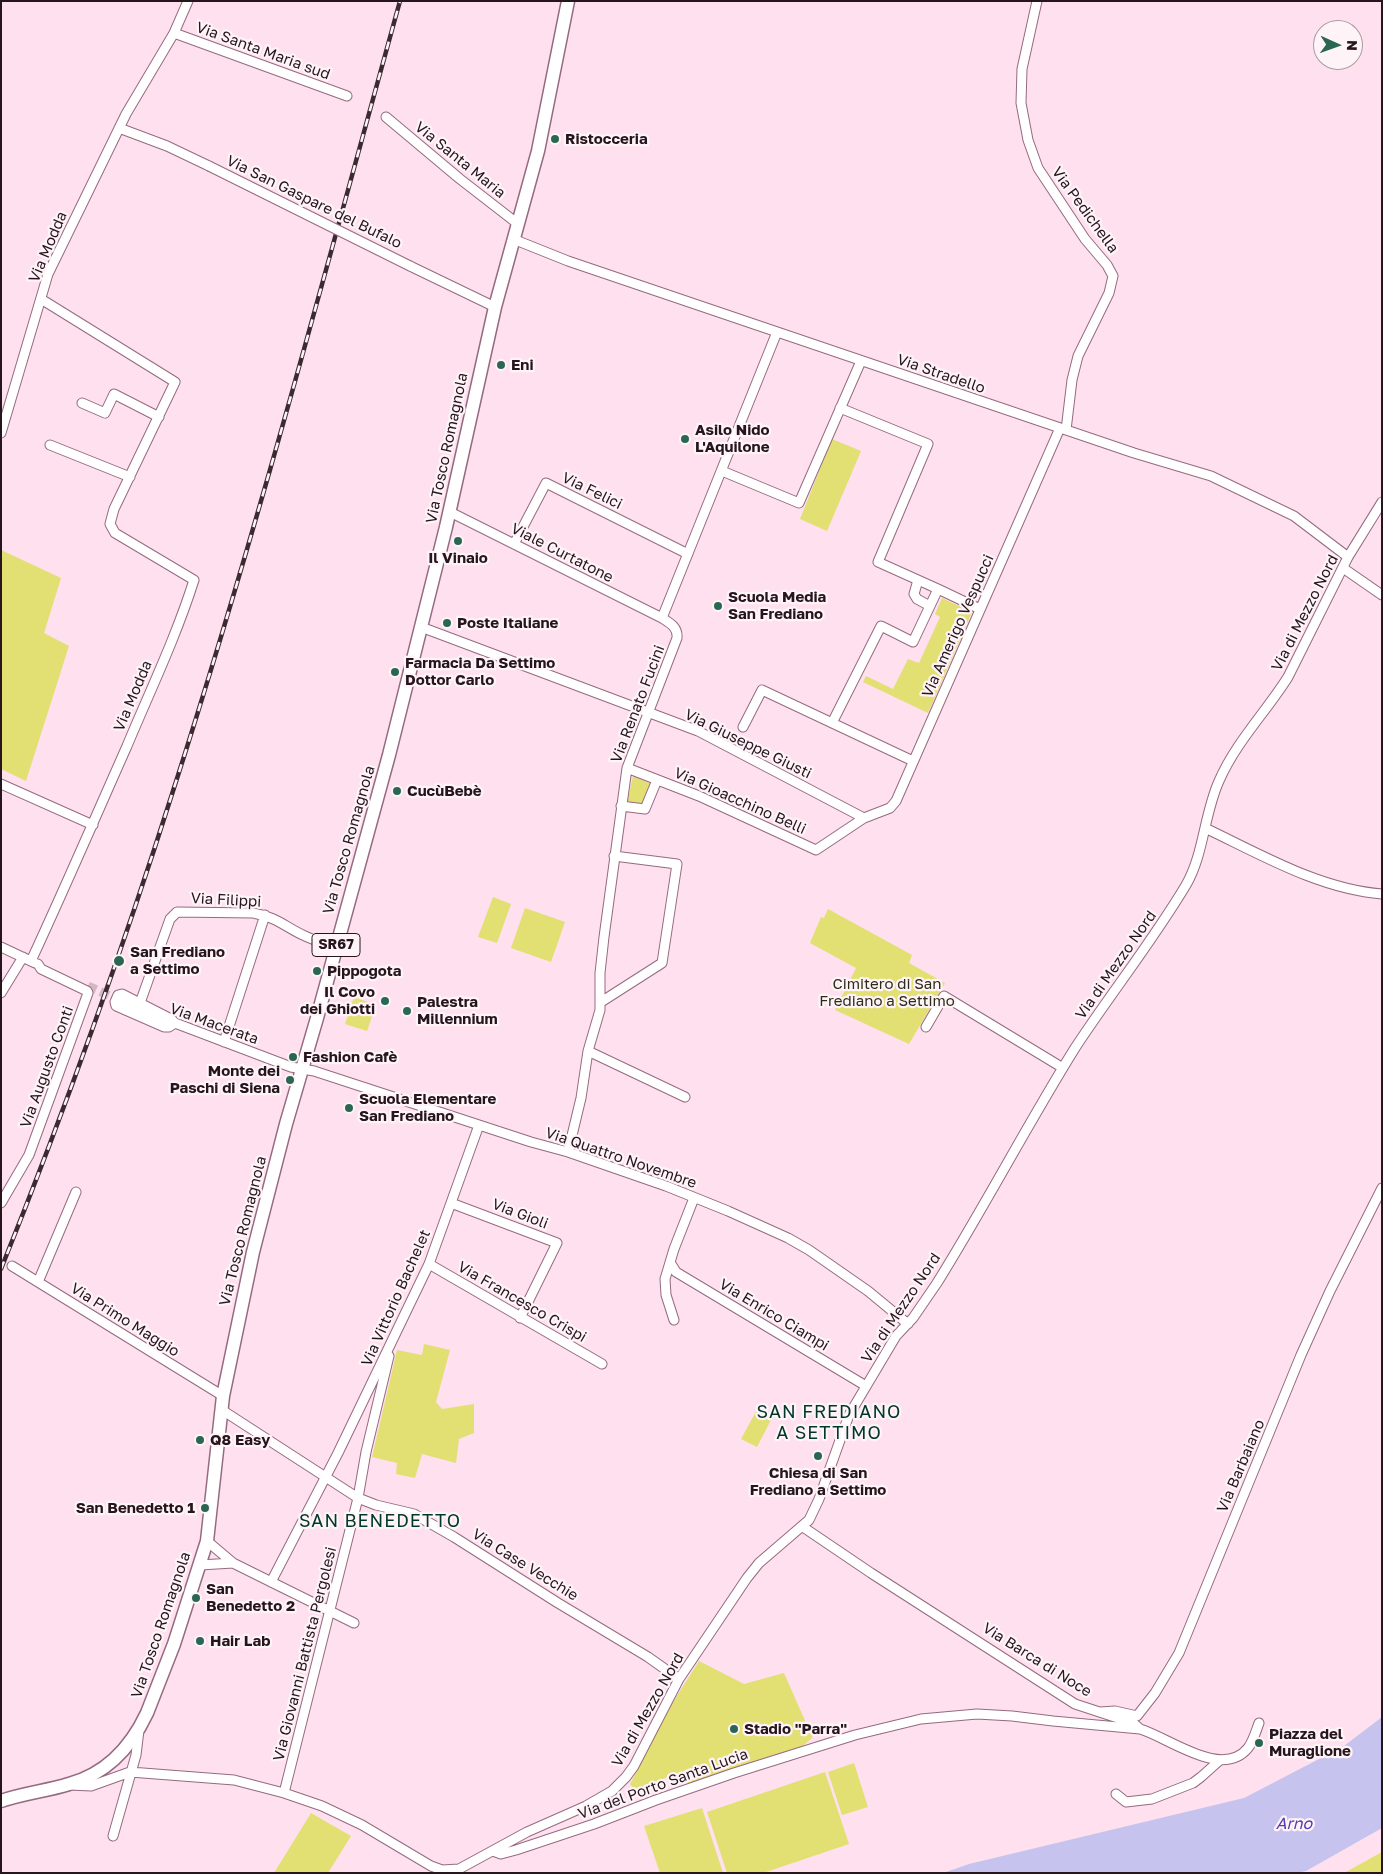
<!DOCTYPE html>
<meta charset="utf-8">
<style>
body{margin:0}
#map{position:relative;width:1383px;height:1874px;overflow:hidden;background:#fee0ee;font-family:"Golos Text",sans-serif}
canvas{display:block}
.frame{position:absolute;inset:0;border:2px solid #26151d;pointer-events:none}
.north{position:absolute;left:1313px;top:20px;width:50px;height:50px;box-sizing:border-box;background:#fef4f8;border:1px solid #a89ba0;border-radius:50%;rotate:92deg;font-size:14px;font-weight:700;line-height:20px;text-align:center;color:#26151d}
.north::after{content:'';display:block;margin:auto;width:18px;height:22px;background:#2a6752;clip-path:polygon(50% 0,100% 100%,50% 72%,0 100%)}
</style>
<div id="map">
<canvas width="1383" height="1874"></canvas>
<div class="frame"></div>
<div class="north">N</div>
</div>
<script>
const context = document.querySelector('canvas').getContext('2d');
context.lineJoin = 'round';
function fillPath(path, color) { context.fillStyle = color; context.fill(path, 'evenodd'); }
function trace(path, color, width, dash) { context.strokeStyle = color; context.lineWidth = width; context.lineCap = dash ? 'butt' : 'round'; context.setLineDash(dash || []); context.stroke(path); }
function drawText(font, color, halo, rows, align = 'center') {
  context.font = font + ' "Golos Text",sans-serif'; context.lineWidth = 4.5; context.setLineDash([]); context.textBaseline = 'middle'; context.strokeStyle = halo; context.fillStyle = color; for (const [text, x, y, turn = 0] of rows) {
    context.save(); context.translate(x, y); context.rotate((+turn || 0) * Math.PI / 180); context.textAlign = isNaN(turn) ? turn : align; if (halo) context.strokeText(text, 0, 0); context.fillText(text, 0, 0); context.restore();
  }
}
const green = new Path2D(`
 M832 439 861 451 827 531 800 519Z
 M1 550 61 578 44 633 69 646 26 781 1 769Z
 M942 598 972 612 928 713 863 682 866 676 893 689 908 659 919 663 940 617 935 614Z
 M633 776 652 784 643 807 627 804Z
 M493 897 511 904 497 943 478 937Z
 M525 908 565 922 551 962 511 948Z
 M828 909 912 955 909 963 945 983 909 1044 835 1010 856 968 810 943 821 917 824 918Z
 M354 997 376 1005 367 1031 345 1024Z
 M424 1344 450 1350 436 1402 442 1409 474 1404V1433L459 1439 456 1463 422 1454 415 1478 396 1474 397 1463 372 1457 397 1350 422 1355Z
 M759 1406 774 1414 757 1447 741 1439Z
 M699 1661 744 1684 784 1673 806 1723 813 1735 811 1739 799 1749 688 1785 678 1773 635 1790 630 1784 668 1710Z
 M854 1763 868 1807 842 1815 828 1772Z
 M825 1772 849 1844 763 1873H727L707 1812Z
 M702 1808 723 1873H660L644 1826Z
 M311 1813 351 1836 328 1873H274Z
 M1382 1852V1873H1344Z`);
const water = new Path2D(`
 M1382 1717V1828L1306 1871 1296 1873H943L969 1864 1244 1798 1344 1746Z`);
const streetTunnel = new Path2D(`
 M88 986 119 1000`);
const street = new Path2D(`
 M188 1 174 33 347 96
 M1037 1 1022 69 1021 103 1028 140 1038 168 1085 239 1107 265 1113 276 1109 293 1078 356 1072 380 1066 430
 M386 117 460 179 518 224
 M119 128 167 146 209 166
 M513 239 568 261 1134 453 1211 476 1294 516 1348 557
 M410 266 495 307
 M82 403 105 413 114 394 159 417
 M840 408 928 444 878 562 938 589
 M1 433 48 274 126 114 174 33
 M50 445 130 477
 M722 471 799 503 861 361
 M450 512 662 618
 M514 544 546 483 688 554
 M1343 568 1382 595
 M918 580 914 594 917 599 930 606
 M421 627 698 731 864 818
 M832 723 881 626 913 642 938 589 980 609
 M743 727 762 690 913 761
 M627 768 699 796 816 850 864 818 890 808 896 801 1060 428
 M1 784 93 825
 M621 806 645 809 657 780
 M1205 828C1260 854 1319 889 1382 894
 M1 947 35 963
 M31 961C64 890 95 818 127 746 150 691 176 637 194 580L115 533 110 524 114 509 175 382 41 299
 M1 993 23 957
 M122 994 171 1019 175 1023 169 1027H164L116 1006 115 1002 118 995Z
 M119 1000 162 1020 175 1023 291 1067 314 1071 531 1142 568 1152 666 1186 728 1211 788 1238 809 1250 868 1291 908 1324
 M601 1002 662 963 677 864 614 856
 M140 1003 170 919 177 912 253 913C277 917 285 927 305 936 315 941 326 943 336 947
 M926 1027 944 996 1063 1068
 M224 1042 265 915
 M588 1051 685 1097
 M568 1152 581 1098 588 1051 600 1010V973L604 937 627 768 677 638C678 627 670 623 662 618L777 332
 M1 1203 29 1155 88 993 87 991 41 969 38 964
 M451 1203 557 1243 520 1318
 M429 1264 602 1364
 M671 1264 676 1272 866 1386
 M12 1266 223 1396
 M38 1282 76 1192
 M674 1320 666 1295 665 1279 674 1249 694 1198
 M222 1410 358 1498 376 1505 414 1514 454 1537 558 1603 648 1657 679 1679
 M803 1527 871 1573 1075 1704 1133 1723 1140 1729C1168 1737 1222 1780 1248 1748 1253 1742 1256 1731 1259 1723
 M233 1563 354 1623
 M200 1565 233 1563 207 1541
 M271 1582 338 1453 429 1264 479 1125
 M1100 1712 1115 1711 1137 1716 1155 1693 1179 1653 1301 1355 1330 1291 1382 1188
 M70 1785 91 1786 130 1772 234 1780 284 1793 322 1806 362 1825 431 1866 442 1870 459 1869 527 1832 586 1806 612 1791 626 1777 634 1766 679 1679 747 1578 759 1563 809 1520 819 1499 849 1415 896 1336 913 1318 937 1283C985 1206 1027 1125 1075 1048 1111 993 1152 942 1186 885 1204 854 1204 814 1219 781 1236 742 1266 712 1288 677L1348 557 1382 502
 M284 1793 358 1498 366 1452 389 1356
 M1116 1794 1126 1802 1152 1799 1193 1783 1201 1777 1220 1760
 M113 1836 136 1755 139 1730
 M493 1851 501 1854 516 1850 594 1824 656 1800 734 1773 855 1735 921 1719 977 1714 1012 1716 1053 1721 1140 1729`);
const primary = new Path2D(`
 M1 1801C24 1793 47 1791 69 1784 106 1774 131 1747 147 1713L174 1644 207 1541 223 1396 253 1252 286 1124 317 1018 389 755 446 527 495 307 538 151 568 1`);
const rail = new Path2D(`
 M1 1269C64 1112 122 952 173 791 257 530 327 265 400 1`);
const streetBridge = new Path2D(`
 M209 166 410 266`);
const markers = [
 [555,139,5,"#2a6752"],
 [501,365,5,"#2a6752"],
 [685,439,5,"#2a6752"],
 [458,541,5,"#2a6752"],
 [718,606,5,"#2a6752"],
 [447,623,5,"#2a6752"],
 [395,672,5,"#2a6752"],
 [397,791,5,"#2a6752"],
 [119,961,6,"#2a6752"],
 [317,971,5,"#2a6752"],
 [385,1001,5,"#2a6752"],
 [407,1011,5,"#2a6752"],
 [293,1057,5,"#2a6752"],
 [290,1080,5,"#2a6752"],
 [349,1108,5,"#2a6752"],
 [200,1440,5,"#2a6752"],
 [818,1456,5,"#2a6752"],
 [205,1508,5,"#2a6752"],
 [196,1598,5,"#2a6752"],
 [200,1641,5,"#2a6752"],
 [734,1729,5,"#2a6752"],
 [1259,1743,5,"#2a6752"]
];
const shields = [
 [336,945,48]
];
const shieldNames = [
 ["SR67",336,945]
];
const streetNames = [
 ["Via Santa Maria sud",263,51,20],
 ["Via Santa Maria",460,160,39],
 ["Via San Gaspare del Bufalo",314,202,26],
 ["Via Pedichella",1085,210,54],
 ["Via Modda",48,247,-67],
 ["Via Stradello",941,374,19],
 ["Via Tosco Romagnola",447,448,-78],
 ["Via Felici",592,491,26],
 ["Viale Curtatone",562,553,27],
 ["Via di Mezzo Nord",1305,613,-63],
 ["Via Amerigo Vespucci",958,626,-66],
 ["Via Modda",133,696,-67],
 ["Via Renato Fucini",638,704,-69],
 ["Via Giuseppe Giusti",748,744,26],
 ["Via Gioacchino Belli",740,801,24],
 ["Via Tosco Romagnola",349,840,-74],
 ["Via Filippi",226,900,3],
 ["Via di Mezzo Nord",1116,965,-55],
 ["Via Macerata",214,1024,20],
 ["Via Augusto Conti",47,1067,-70],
 ["Via Quattro Novembre",621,1158,19],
 ["Via Gioli",520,1214,21],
 ["Via Tosco Romagnola",243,1231,-76],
 ["Via Vittorio Bachelet",396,1298,-66],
 ["Via Francesco Crispi",522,1302,30],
 ["Via di Mezzo Nord",901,1308,-56],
 ["Via Enrico Ciampi",774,1315,31],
 ["Via Primo Maggio",125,1320,32],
 ["Via Barbaiano",1241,1466,-67],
 ["Via Case Vecchie",525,1565,32],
 ["Via Tosco Romagnola",161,1625,-71],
 ["Via Giovanni Battista Pergolesi",305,1654,-76],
 ["Via Barca di Noce",1037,1660,32],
 ["Via di Mezzo Nord",648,1710,-60],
 ["Via del Porto Santa Lucia",663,1784,-20]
];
const poiNames = [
 ["Ristocceria",565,139],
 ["Eni",511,365],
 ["Asilo Nido",695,430],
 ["L'Aquilone",695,447],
 ["Il Vinaio",458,558,"center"],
 ["Scuola Media",728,597],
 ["San Frediano",728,614],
 ["Poste Italiane",457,623],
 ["Farmacia Da Settimo",405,663],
 ["Dottor Carlo",405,680],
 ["CucùBebè",407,791],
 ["San Frediano",130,952],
 ["a Settimo",130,969],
 ["Pippogota",327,971],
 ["Il Covo",375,992,"right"],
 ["dei Ghiotti",375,1009,"right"],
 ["Palestra",417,1002],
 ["Millennium",417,1019],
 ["Fashion Cafè",303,1057],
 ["Monte dei",280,1071,"right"],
 ["Paschi di Siena",280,1088,"right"],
 ["Scuola Elementare",359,1099],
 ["San Frediano",359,1116],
 ["Q8 Easy",210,1440],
 ["Chiesa di San",818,1473,"center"],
 ["Frediano a Settimo",818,1490,"center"],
 ["San Benedetto 1",195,1508,"right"],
 ["San",206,1589],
 ["Benedetto 2",206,1606],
 ["Hair Lab",210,1641],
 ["Stadio \"Parra\"",744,1729],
 ["Piazza del",1269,1734],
 ["Muraglione",1269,1751]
];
const parkNames = [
 ["Cimitero di San",887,984],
 ["Frediano a Settimo",887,1001]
];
const waterNames = [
 ["Arno",1294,1824]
];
const quarterNames = [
 ["SAN FREDIANO",829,1412],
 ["A SETTIMO",829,1433],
 ["SAN BENEDETTO",380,1521]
];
fillPath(green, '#e2df73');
fillPath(water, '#c6c4ee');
trace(streetTunnel, '#d3b7c4', 9, [9, 4.5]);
trace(street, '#956a80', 11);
trace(primary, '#956a80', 15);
trace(street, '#fff', 9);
trace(primary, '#fff', 12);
trace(rail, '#3c2a32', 4.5);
trace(rail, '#fef4f8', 2.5, [8]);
trace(streetBridge, '#956a80', 11, []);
trace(streetBridge, '#fff', 9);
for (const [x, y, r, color] of markers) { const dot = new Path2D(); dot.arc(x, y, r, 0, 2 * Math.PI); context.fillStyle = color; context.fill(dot); trace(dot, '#fef4f8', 2); }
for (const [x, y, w] of shields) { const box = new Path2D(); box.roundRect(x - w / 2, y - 11.5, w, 23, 4); context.fillStyle = '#fef4f8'; context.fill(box); trace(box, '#26151d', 1); }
drawText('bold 14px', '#26151d', null, shieldNames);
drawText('15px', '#26151d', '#fef4f8', streetNames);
drawText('bold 15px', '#26151d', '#fef4f8', poiNames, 'left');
drawText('15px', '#2d2c18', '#fef4f8', parkNames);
drawText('italic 16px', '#553caf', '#fef4f8', waterNames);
context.letterSpacing = '1px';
drawText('18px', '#013727', '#fef4f8', quarterNames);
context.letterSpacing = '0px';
</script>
